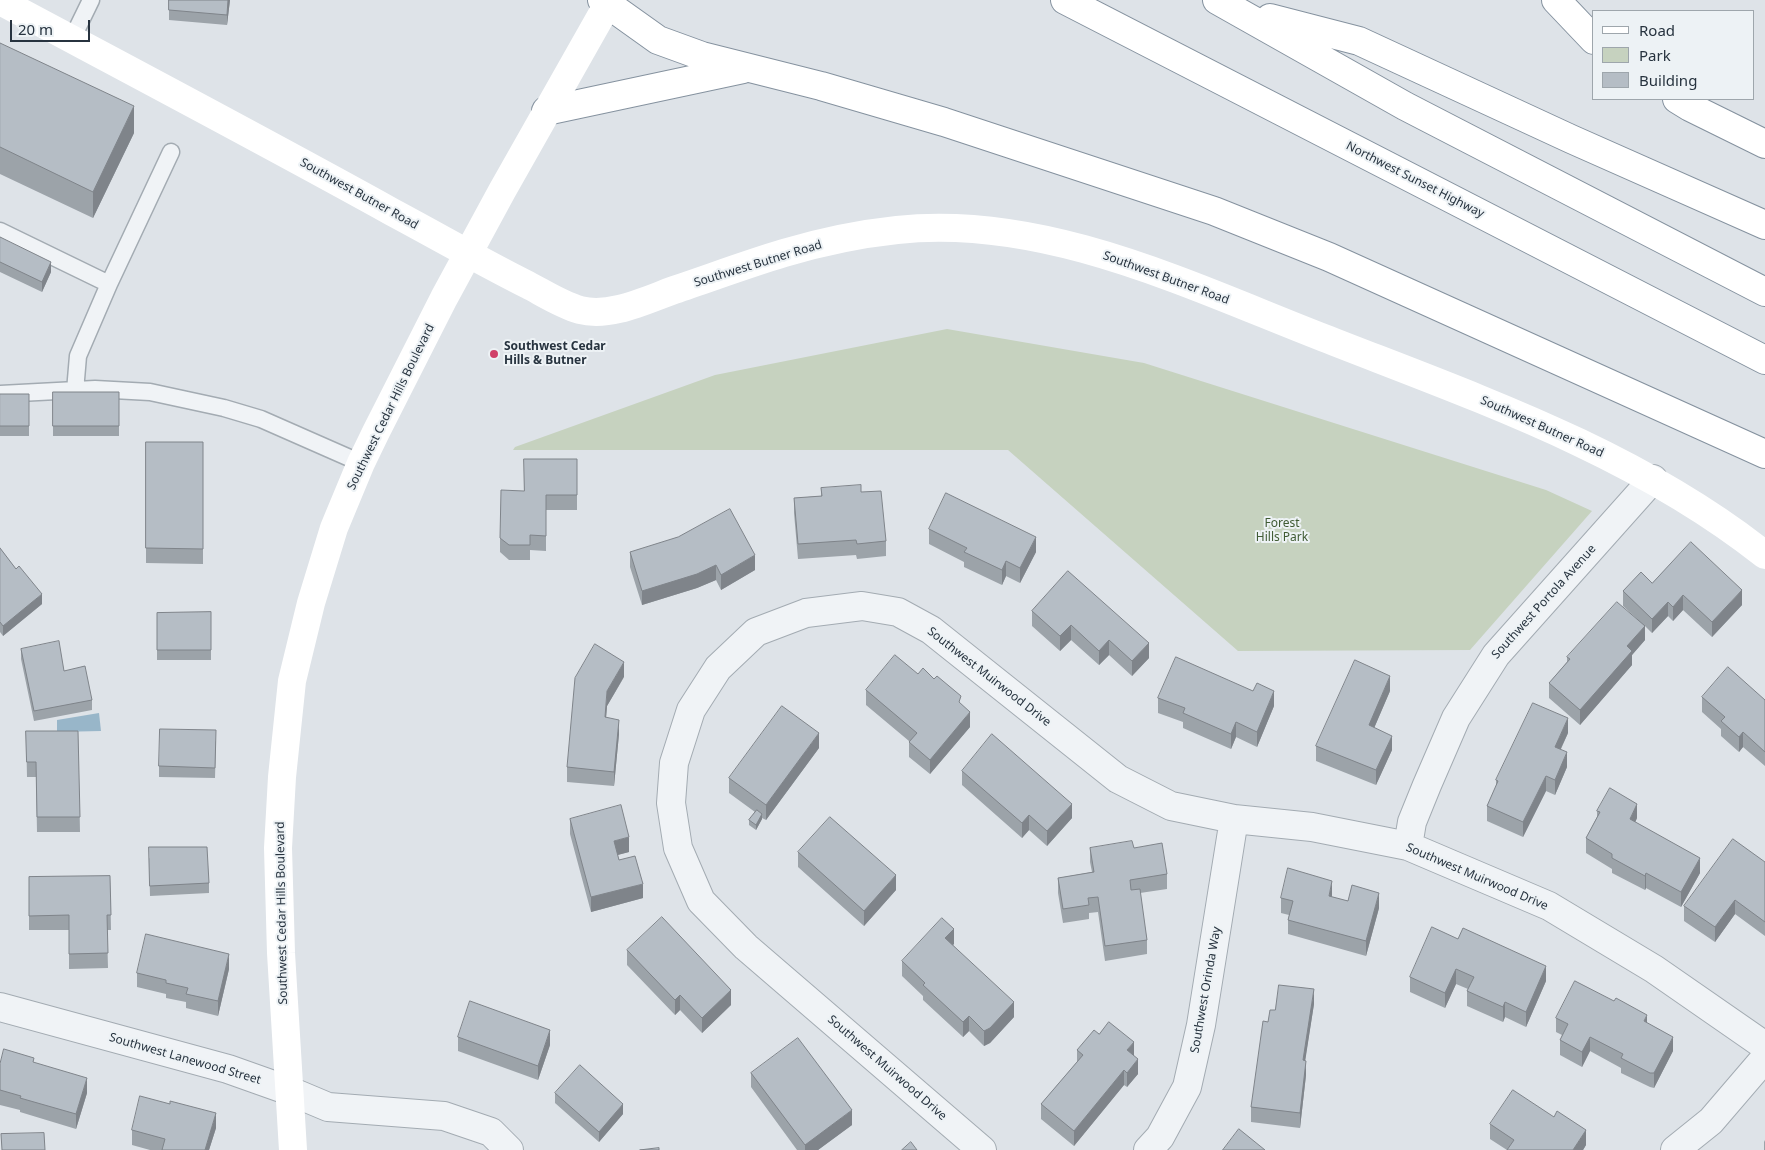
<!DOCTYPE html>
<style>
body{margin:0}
#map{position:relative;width:1765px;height:1150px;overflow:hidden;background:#dee3e8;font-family:"Noto Sans",sans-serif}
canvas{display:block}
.legend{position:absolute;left:1592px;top:10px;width:162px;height:90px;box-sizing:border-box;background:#edf2f5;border:1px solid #9ea6ac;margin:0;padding:6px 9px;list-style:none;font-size:15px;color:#27333f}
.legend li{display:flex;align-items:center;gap:10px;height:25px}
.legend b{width:25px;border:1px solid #9ea6ac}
.scale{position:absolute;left:10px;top:20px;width:80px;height:22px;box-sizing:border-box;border:2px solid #27333f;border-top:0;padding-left:6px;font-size:15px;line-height:18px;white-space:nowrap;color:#27333f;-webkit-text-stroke:4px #edf2f5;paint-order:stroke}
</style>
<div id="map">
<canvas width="1765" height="1150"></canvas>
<ul class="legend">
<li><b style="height:6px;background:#fff"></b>Road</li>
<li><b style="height:14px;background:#c6d2bf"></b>Park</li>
<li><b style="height:14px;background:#b5bdc5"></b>Building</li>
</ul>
<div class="scale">20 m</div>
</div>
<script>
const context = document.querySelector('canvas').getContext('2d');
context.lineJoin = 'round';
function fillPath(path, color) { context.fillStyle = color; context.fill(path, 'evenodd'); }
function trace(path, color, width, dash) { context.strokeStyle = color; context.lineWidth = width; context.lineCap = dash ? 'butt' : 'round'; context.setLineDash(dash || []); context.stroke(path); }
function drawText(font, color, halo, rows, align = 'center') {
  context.font = font + ' "Noto Sans",sans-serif'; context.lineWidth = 4; context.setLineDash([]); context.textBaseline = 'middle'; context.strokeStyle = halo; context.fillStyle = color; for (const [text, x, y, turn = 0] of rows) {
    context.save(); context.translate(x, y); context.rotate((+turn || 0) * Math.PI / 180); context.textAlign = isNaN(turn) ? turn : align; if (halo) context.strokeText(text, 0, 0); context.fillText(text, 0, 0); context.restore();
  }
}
const green = new Path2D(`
 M947 329 1144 363 1546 490 1592 511 1470 650 1238 651 1008 450H513L515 447 715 375Z`);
const water = new Path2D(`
 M99 713 101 731 57 732V720Z`);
const lane = new Path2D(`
 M72 39 91 0
 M0 231 109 284
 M75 391 78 356 109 284 171 152
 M0 394 95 389 150 392 224 408 261 419 361 463`);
const street = new Path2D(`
 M1408 846 1412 822 1427 785 1456 718 1496 655 1653 479
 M0 1007 228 1069 290 1091 328 1107 444 1116 491 1132 509 1150
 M982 1150 746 947 701 901 678 848 671 803 674 763 691 710 718 668 756 632 806 613 862 606 898 612 931 630 1118 779 1171 806 1234 819 1312 827 1408 846 1549 906 1654 969 1765 1046
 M1148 1150 1160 1137 1187 1087 1201 1025 1234 819
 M1675 1150 1711 1121 1765 1058`);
const secondary = new Path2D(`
 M0 1C131 71 262 140 392 212 437 236 482 262 528 285 545 294 562 305 580 310 610 318 646 300 674 290 710 278 747 264 784 253 821 242 859 234 897 230 1045 214 1190 286 1324 338 1477 398 1635 452 1765 555
 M293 1150 281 953 278 848 282 777 292 681 311 603 334 528 361 463 376 432 444 298 502 191 610 0`);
const highway = new Path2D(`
 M602 0 658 40 702 56 821 86 944 122 1214 211 1329 257 1765 454
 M1065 0 1765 360
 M1217 0 1405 106 1765 292
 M1556 0 1594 40
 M1270 18 1359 41 1571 139 1765 225
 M1677 99 1690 107 1765 144
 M546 111 743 69`);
const wall = new Path2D(`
 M230 0 227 25 169 20V10Z
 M0 43 134 133 93 218 0 174Z
 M0 237 51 272 42 292 0 272Z
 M53 392H119V436H53Z
 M0 394H29V436H0Z
 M146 442H203V564L146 563Z
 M577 459V510H546V551L530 550V560H509L500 552V538L524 491Z
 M821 488 861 492 886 541V556L857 559 856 555 798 559 794 513V498L821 496Z
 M929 529 1036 552 1020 583 1006 576 1002 585 964 567V562L929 544Z
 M0 548 42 604 3 636 0 632Z
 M630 552 755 570 721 590 716 580 697 588 642 605 630 567Z
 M1068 571 1149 658 1132 676 1109 655 1099 665 1071 640 1060 651 1032 626V611Z
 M1652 583 1742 605 1712 637 1683 610 1673 621 1668 616 1652 633 1645 626V640L1632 655V665L1580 725 1549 698V683L1567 662V657L1637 619 1623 606V591Z
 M211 612V660H157V613Z
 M21 649 64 671 92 700V710L34 721 21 659Z
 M918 674 961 704 970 727 930 774 909 757V741L866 705V690Z
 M624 677 607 706 606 717 619 734 614 786 567 782V767Z
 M1390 691 1374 728 1392 750 1376 785 1316 761V746Z
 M1702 697 1765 700V766L1743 747 1739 752 1721 736V729L1702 712Z
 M1158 698 1274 706 1257 747 1236 737 1231 749 1183 728V722L1158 713Z
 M26 731H78L80 832H37L36 777H27Z
 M1568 733 1561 749 1567 767 1555 795 1546 791 1523 837 1487 821V806L1496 786V780Z
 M216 741 215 778 159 777V766Z
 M819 748 766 820 762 818V819L756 830 749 825V820L755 812 729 793V778Z
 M962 771 1072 818 1047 846 1029 830 1022 838 962 785Z
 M1597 811 1637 818 1635 822 1700 873 1681 907 1646 888 1645 890 1612 873V869L1586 853V838L1597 817Z
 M570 819 629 852 617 855 619 860 643 898 591 912 570 834Z
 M1090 848H1134L1167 874V889L1140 893 1147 940V954L1105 961 1098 912 1089 913V919L1063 923 1058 893V878L1092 872 1090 862Z
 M798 852 896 890 864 926 798 867Z
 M149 858 209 883V893L150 896Z
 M1765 862V936L1735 914 1715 942 1684 921V906Z
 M110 876 111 930H107L108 968 69 969V930H29V877Z
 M1332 895V897L1348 901 1379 908 1366 956 1288 934V920L1289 915 1281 913V898Z
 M1458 939 1546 981 1526 1027 1505 1017 1503 1022 1467 1006V991L1468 989 1456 984 1445 1008 1410 992V977Z
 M954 944 953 945 1014 1017 990 1043 984 1046 969 1031 963 1037 923 1000V996L902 976V961Z
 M627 950 731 1005 702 1033 680 1010 675 1015 627 965Z
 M229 969 218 1016 186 1008V1002L166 998V994L137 987V973Z
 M1314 1004 1305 1060 1306 1075 1300 1128 1251 1122V1107L1275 1010Z
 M1556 1018 1647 1023 1673 1051 1654 1088 1650 1087 1621 1073V1068L1590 1051 1582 1067 1560 1055V1040L1562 1035 1556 1032Z
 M1099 1034 1134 1055 1138 1074 1127 1087 1124 1085 1074 1146 1041 1119V1104L1077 1062V1050Z
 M458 1037 550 1045 538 1080 458 1051Z
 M34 1063 87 1093 76 1129 20 1112V1110L0 1105V1064Z
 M751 1073 852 1125 818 1150H797L751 1087Z
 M555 1093 623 1114 599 1142 555 1103Z
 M1490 1124 1586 1145 1583 1150H1507L1490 1139Z
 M216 1128 209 1150H150L132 1145V1130Z
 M1765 1140V1150H1764V1142Z`);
const shadedWall = new Path2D(`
 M228 0H230L227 25V15Z
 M134 106V133L93 218V192Z
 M51 262V272L42 292V282Z
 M1036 537V552L1020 583V568Z
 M755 555V570L721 590V575Z
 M1006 561V576L1002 585V570Z
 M716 565V580L697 588 642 605V591Z
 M1742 590V605L1712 637V622Z
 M42 594V604L3 636V626Z
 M1683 595V610L1673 621V607Z
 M1668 602V616L1652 633V619Z
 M1071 625V640L1060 651V636Z
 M1645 626V640L1632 655V665L1580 725V710L1627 646Z
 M1109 640V655L1099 665V651Z
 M1149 643V658L1132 676V661Z
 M624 662V677L607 706 605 732V717L607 691Z
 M1390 676V691L1369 740V725Z
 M1274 691V706L1257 747V732Z
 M970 712V727L930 774V760Z
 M1568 718V733L1555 761V747Z
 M619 720V734L614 786V772Z
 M1236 722V737L1231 749V734Z
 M1743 732V747L1739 752V737Z
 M819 733V748L766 820V805Z
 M1392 736V750L1376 785V770Z
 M1567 752V767L1555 795V780Z
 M1546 776V791L1523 837V822Z
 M1072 804V818L1047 846V831Z
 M1637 804V818L1630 834V819Z
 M762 814V819L756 830V825Z
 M1029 815V830L1022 838V823Z
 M629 837V852L614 856V841Z
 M1700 858V873L1681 907V892Z
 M1646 873V888L1645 890V876Z
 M896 875V890L864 926V911Z
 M1332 881V895L1329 910V896Z
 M643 884V898L591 912V897Z
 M1379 893V908L1366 956V941Z
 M1735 900V914L1715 942V927Z
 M954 929V944L945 953V938Z
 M229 954V969L218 1016V1001Z
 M1546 966V981L1526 1027V1012Z
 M1456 969V984L1445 1008V993Z
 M1314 989V1004L1303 1075V1060Z
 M731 990V1005L702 1033V1018Z
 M680 995V1010L675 1015V1000Z
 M1014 1002V1017L990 1043 984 1046V1031Z
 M1505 1002V1017L1503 1022V1007Z
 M1647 1015V1030L1644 1021Z
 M969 1016V1031L963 1037V1022Z
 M550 1030V1045L538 1080V1066Z
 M1590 1037V1051L1582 1067V1052Z
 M1673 1037V1051L1654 1088V1073Z
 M1134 1042V1057L1127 1050Z
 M1138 1059V1074L1127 1087V1073Z
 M1306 1061V1075L1300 1128V1113Z
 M1124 1070V1085L1074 1146V1131Z
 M87 1078V1093L76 1129V1114Z
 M623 1104V1114L599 1142V1132Z
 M852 1110V1125L818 1150H805V1145Z
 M216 1113V1128L209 1150H205Z
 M1586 1130V1145L1583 1150H1573Z`);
const building = new Path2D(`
 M169 0H228L227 15 169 10Z
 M0 43 134 106 93 192 0 147Z
 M0 237 51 262 42 282 0 262Z
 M53 392H119V426H53Z
 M0 394H29V426H0Z
 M146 442H203V549L146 548Z
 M524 459H577V495H546V536L530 535V545H509L500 538 501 490 524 491Z
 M861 485V492L881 491 886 541 857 544 856 540 798 544 794 498 822 496 821 488Z
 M946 493 1036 537 1020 568 1006 561 1002 570 964 552 967 548 929 529Z
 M730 509 755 555 721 575 716 565 697 574 642 591 630 552 678 537Z
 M1691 542 1742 590 1712 622 1683 595 1673 607 1668 602 1652 619 1623 591 1641 572 1652 583Z
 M0 548 16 569 19 566 42 594 3 626 0 622Z
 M1068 571 1149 643 1132 661 1109 640 1099 651 1071 625 1060 636 1032 611Z
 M1617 602 1645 626 1627 646 1632 651 1580 710 1549 683 1570 659 1567 657Z
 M211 612V650H157V613Z
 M59 641 64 671 85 666 92 700 34 711 21 649Z
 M595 644 624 662 607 691 605 717 619 720 614 772 567 767 575 678Z
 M895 655 918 674 923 668 934 679 937 676 961 696 959 702 970 712 930 760 909 742 917 733 866 690Z
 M1176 657 1253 691 1257 683 1274 691 1257 732 1236 722 1231 734 1183 713 1185 708 1158 698Z
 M1355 660 1390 676 1369 725 1392 736 1376 770 1316 746Z
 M1728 667 1765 700V752L1743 732 1739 737 1721 721 1725 717 1702 697Z
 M1533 703 1568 718 1555 747 1567 752 1555 780 1546 776 1523 822 1487 806 1498 781 1496 780Z
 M782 706 819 733 766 805 729 778Z
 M160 729 216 730 215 768 159 766Z
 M26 731H78L80 817H37L36 762H27Z
 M992 734 1072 804 1047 831 1029 815 1022 823 962 771Z
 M1610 788 1637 804 1630 819 1700 858 1681 892 1646 873 1645 876 1612 858V854L1586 838 1600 812 1597 811Z
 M621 805 629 837 614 841 619 860 635 856 643 884 591 897 570 819Z
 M757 810 762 814 756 825 749 820Z
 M830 817 896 875 864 911 798 852Z
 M1733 839 1765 862V922L1735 900 1715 927 1684 906Z
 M1132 841 1134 848 1162 843 1167 874 1130 880 1131 890 1140 889 1147 940 1105 946 1098 897 1088 898 1089 905 1063 909 1058 878 1094 872 1090 848Z
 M149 847H207L209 883 150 886Z
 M1288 868 1332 881 1329 896 1348 901 1352 885 1379 893 1366 941 1288 920 1293 901 1281 898Z
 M110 876 111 915H107L108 953 69 954V915L29 916V877Z
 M662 917 731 990 702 1018 680 995 675 1000 627 950Z
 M942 918 954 929 945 938 1014 1002 990 1028 984 1031 969 1016 963 1022 923 985 925 983 902 961Z
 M1432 927 1458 939 1463 928 1546 966 1526 1012 1505 1002 1503 1007 1467 991 1474 977 1456 969 1445 993 1410 977Z
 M146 934 229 954 218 1001 186 994 188 988 166 983V980L137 973Z
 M1575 981 1614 1001 1616 998 1647 1015 1644 1021 1673 1037 1654 1073H1650L1621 1058 1623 1054 1590 1037 1582 1052 1560 1040 1568 1024 1556 1018Z
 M1279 985 1314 989 1303 1060 1306 1061 1300 1113 1251 1107 1263 1021 1268 1022 1270 1010H1275Z
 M470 1001 550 1030 538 1066 458 1037Z
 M1109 1022 1134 1042 1127 1050 1138 1059 1127 1073 1124 1070 1074 1131 1041 1104 1083 1055 1077 1050 1094 1030 1099 1034Z
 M798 1038 852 1110 805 1145 751 1073Z
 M4 1049 34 1058 33 1062 87 1078 76 1114 20 1098 21 1096 0 1090V1064Z
 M580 1065 623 1104 599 1132 555 1093Z
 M1513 1090 1554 1117 1557 1111 1586 1130 1573 1150H1507L1514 1140 1490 1124Z
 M140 1096 170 1104V1101L216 1113 205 1150H162L165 1139 132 1130Z
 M1239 1129 1265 1150H1223Z
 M44 1133 45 1150H2L1 1134Z
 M911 1142 917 1150H902Z
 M659 1148V1150H640Z`);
const markers = [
 [494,354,5,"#d04068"]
];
const streetNames = [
 ["Northwest Sunset Highway",1415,180,27],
 ["Southwest Butner Road",359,194,29],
 ["Southwest Butner Road",758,264,-17],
 ["Southwest Butner Road",1166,278,20],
 ["Southwest Cedar Hills Boulevard",391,407,-64],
 ["Southwest Butner Road",1542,427,24],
 ["Southwest Portola Avenue",1544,602,-48],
 ["Southwest Muirwood Drive",989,677,38],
 ["Southwest Muirwood Drive",1477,877,23],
 ["Southwest Cedar Hills Boulevard",282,913,-91],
 ["Southwest Orinda Way",1206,990,-80],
 ["Southwest Lanewood Street",185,1059,16],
 ["Southwest Muirwood Drive",887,1068,41]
];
const poiNames = [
 ["Southwest Cedar",504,347],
 ["Hills & Butner",504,361]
];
const parkNames = [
 ["Forest",1282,524],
 ["Hills Park",1282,538]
];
fillPath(green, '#c6d2bf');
fillPath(water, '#98b6c9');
trace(lane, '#a3abb2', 19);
trace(street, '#a3abb2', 30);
trace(highway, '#85929f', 30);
trace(lane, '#f0f3f6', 16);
trace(street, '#f0f3f6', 28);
trace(secondary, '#fff', 28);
trace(highway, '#fff', 28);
fillPath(wall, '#9ca3a9');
fillPath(shadedWall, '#7f848a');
fillPath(building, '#b5bdc5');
trace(building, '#7f848a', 1);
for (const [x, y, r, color] of markers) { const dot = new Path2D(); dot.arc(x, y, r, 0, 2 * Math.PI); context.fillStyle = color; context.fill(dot); trace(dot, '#edf2f5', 2); }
drawText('12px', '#27333f', '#edf2f5', streetNames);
drawText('bold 12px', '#27333f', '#edf2f5', poiNames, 'left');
drawText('12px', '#405b34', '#edf2f5', parkNames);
</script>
